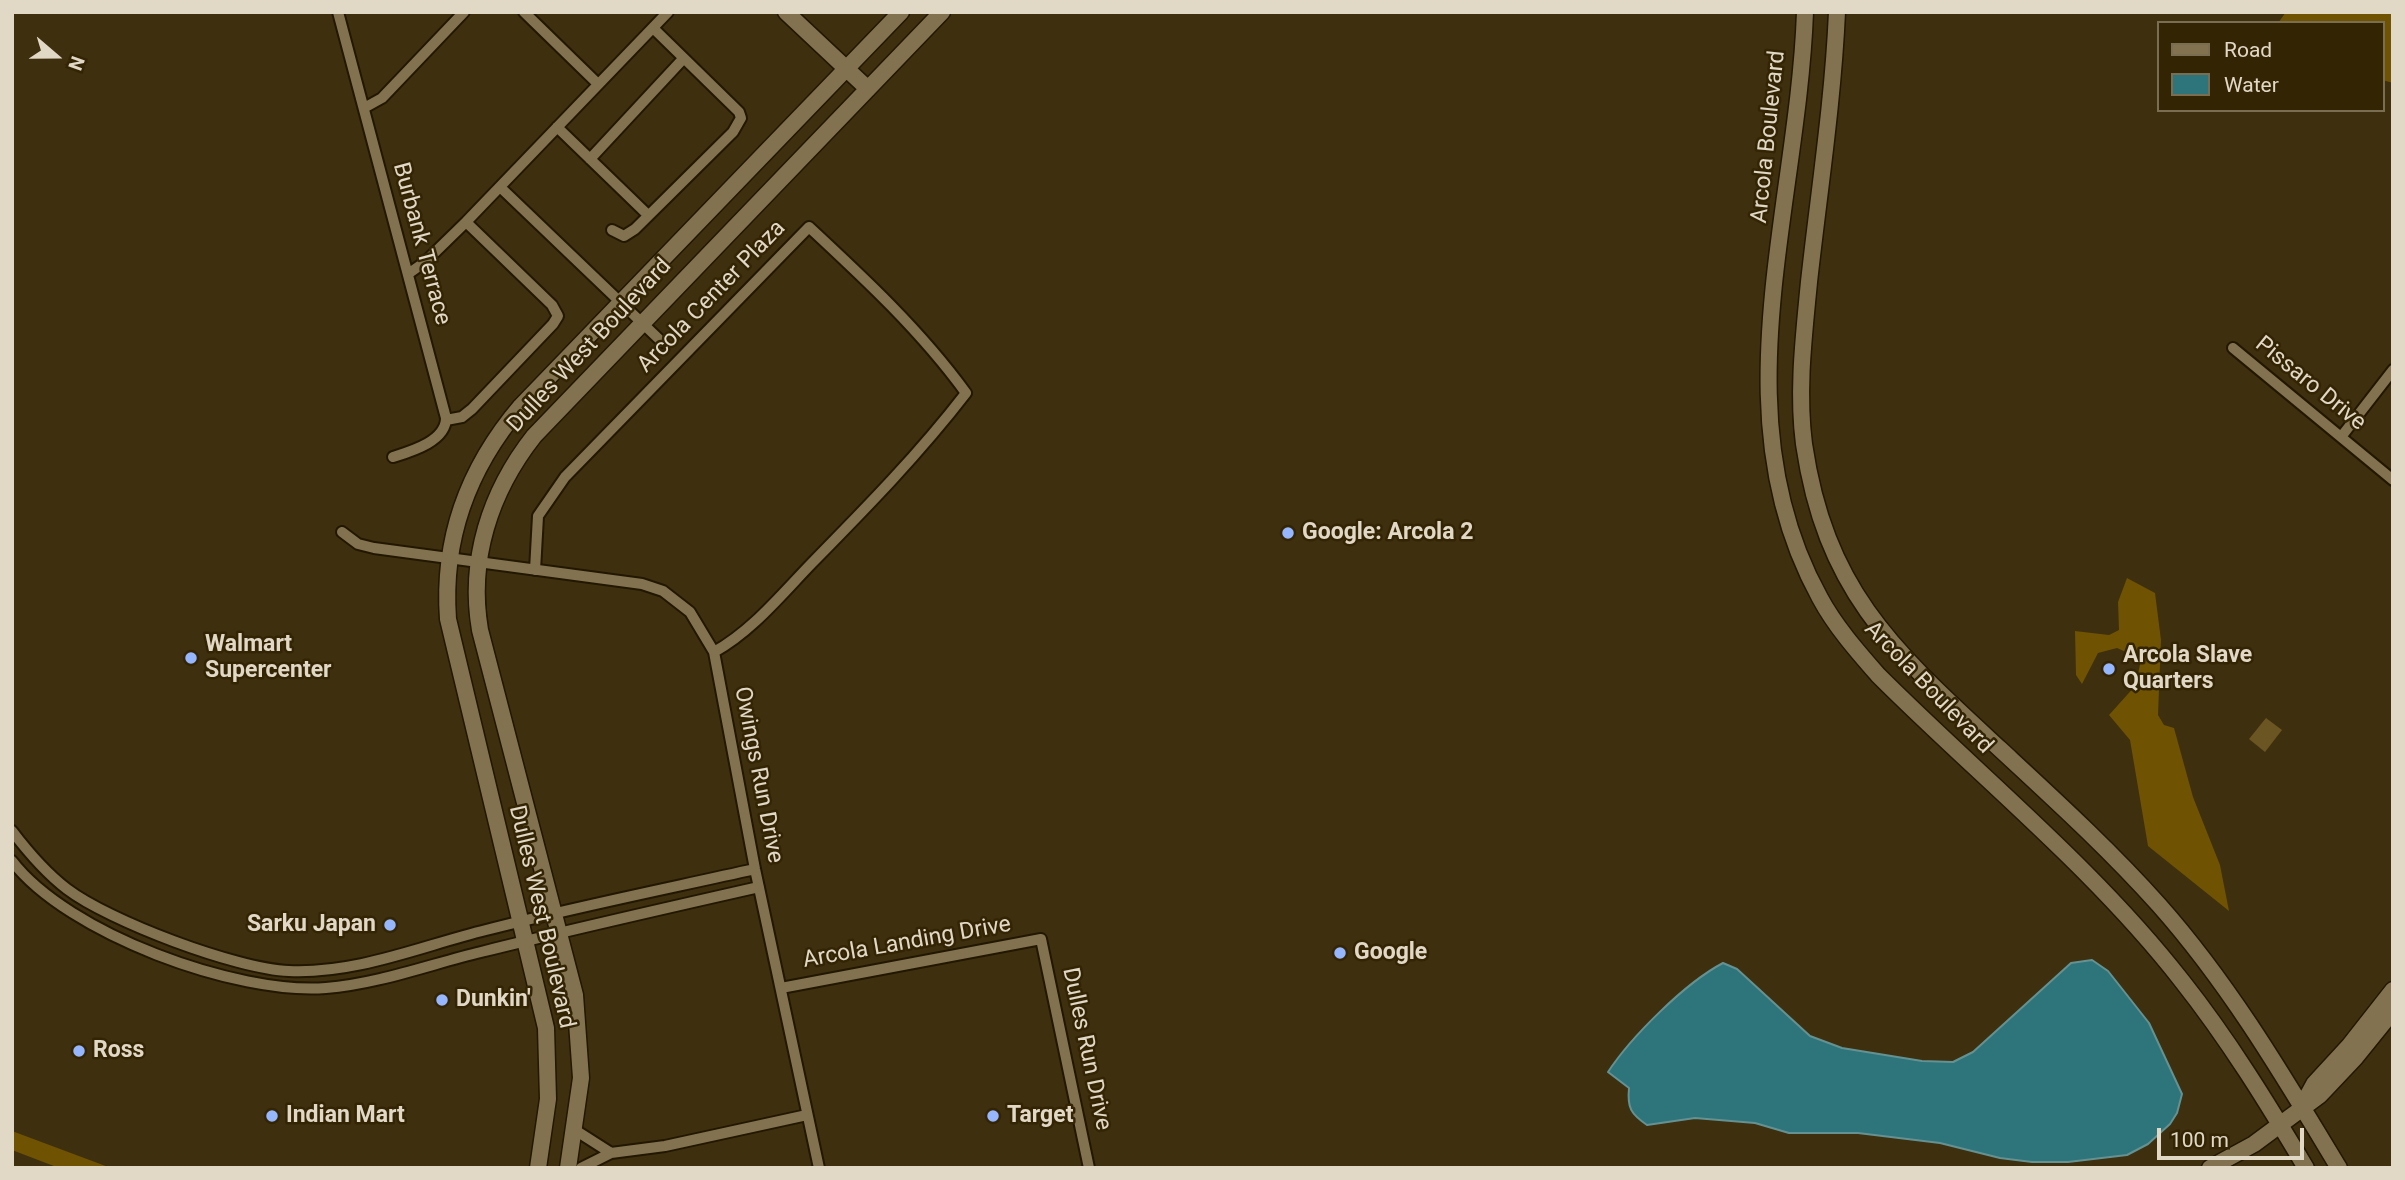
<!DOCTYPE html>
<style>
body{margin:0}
#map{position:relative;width:2405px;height:1180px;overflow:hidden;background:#3e2f0f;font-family:Roboto,sans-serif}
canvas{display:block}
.frame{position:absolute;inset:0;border:14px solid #e1d8c6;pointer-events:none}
.legend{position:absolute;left:2157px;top:21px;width:228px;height:91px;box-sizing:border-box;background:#332504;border:2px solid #796d52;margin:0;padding:9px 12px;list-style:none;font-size:21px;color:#e1d8c6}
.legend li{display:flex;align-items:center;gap:14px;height:35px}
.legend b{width:35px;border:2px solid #796d52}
.north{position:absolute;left:21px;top:21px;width:70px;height:70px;-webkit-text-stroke:5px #332504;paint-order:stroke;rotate:110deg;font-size:19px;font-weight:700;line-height:28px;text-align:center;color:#e1d8c6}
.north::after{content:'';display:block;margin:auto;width:24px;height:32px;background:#e1d8c6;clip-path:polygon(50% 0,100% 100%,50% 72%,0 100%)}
.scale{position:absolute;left:2157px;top:1128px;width:147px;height:32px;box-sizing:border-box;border:4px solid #e1d8c6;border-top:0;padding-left:9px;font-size:21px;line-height:24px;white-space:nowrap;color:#e1d8c6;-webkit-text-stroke:5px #332504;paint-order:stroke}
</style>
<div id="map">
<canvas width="2405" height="1180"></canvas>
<div class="frame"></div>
<ul class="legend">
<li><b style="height:9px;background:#827250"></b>Road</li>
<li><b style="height:19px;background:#2e747b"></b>Water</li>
</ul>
<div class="north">N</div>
<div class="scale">100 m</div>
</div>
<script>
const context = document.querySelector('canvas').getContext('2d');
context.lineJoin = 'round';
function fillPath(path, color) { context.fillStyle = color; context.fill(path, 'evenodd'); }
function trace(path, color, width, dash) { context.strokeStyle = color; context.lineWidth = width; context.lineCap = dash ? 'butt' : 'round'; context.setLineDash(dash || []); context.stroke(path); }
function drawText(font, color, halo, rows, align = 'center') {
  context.font = font + ' Roboto,sans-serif'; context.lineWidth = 5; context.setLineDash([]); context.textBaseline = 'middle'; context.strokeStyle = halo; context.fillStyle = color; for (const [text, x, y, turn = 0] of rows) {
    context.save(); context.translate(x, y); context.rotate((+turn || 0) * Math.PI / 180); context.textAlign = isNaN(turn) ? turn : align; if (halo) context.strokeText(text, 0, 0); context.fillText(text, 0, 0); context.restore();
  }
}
const green = new Path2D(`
 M2266 718 2282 730 2265 752 2249 739Z`);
const forest = new Path2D(`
 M2286 12H2393V83L2382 80V23H2278Z
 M2127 578 2155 593 2161 640 2158 715 2164 725 2174 728 2193 797 2220 865 2229 911 2148 846 2130 740 2109 715 2136 685 2141 659 2117 648 2098 653 2082 684 2076 675 2075 631 2109 635 2119 630 2118 602Z
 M12 1131 111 1168H59L12 1150Z`);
const water = new Path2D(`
 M2092 960 2108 971 2149 1023 2182 1094 2177 1113 2170 1124 2148 1144 2127 1155 2068 1162H2032L2000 1158 1940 1143 1858 1133H1789L1755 1123 1695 1118 1647 1125C1631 1114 1627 1108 1629 1088L1608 1072C1631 1037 1685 983 1723 963L1737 969 1810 1036 1842 1048 1922 1061 1953 1062 1973 1052 2071 963Z`);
const street = new Path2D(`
 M338 12 446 418C446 441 412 451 393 457
 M524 12 598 84
 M364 108 382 98 464 12
 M557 127 648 215
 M590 159 683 59
 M500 187 662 342
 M612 230 624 236 635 229 733 132 741 118 739 112 653 28
 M408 274 425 262 466 222 668 12
 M2233 348 2393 480
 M446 420 462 417 472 409 553 324 558 316 552 305 466 222
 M2341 437 2393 370
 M342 532 358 544 374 548 642 584 663 591 690 612 714 652 755 869 819 1168
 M535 570 538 516 565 477 809 227C865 279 921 331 966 393 919 454 866 508 812 563 781 595 752 631 714 652
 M12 831C28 852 46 873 67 889 109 921 236 969 289 971 357 974 421 946 486 930 575 907 665 889 755 869
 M12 861C68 934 237 995 326 988 378 984 431 964 481 952 573 929 666 908 759 887
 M781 988 1041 939 1089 1168
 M575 1130 611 1153
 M581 1168 611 1153 665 1146 807 1115`);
const secondary = new Path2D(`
 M786 12 868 89
 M1805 12C1798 208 1718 414 1820 598 1835 626 1857 651 1878 675 1979 776 2094 868 2182 981 2228 1039 2268 1104 2306 1168
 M1837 12C1833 102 1819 192 1809 282 1804 335 1797 390 1804 444 1826 593 1895 652 2000 749 2054 799 2110 850 2159 905 2230 985 2284 1077 2339 1168
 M2302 1106 2314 1084 2349 1046 2393 990
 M538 1168 548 1099 546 1028 448 619C442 537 469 467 521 406L901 12
 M568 1168 581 1078 575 995 480 630C468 560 490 492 534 436L942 12
 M2210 1168 2254 1144 2320 1095 2355 1058 2393 1011`);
const markers = [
 [1288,533,7,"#96b6fd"],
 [191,658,7,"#96b6fd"],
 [2109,669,7,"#96b6fd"],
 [390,925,7,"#96b6fd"],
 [1340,953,7,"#96b6fd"],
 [442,1000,7,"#96b6fd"],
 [79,1051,7,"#96b6fd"],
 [272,1116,7,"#96b6fd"],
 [993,1116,7,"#96b6fd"]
];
const streetNames = [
 ["Arcola Boulevard",1769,137,-84],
 ["Burbank Terrace",421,244,75],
 ["Arcola Center Plaza",712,297,-46],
 ["Dulles West Boulevard",590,346,-47],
 ["Pissaro Drive",2310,384,39],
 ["Arcola Boulevard",1928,688,46],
 ["Owings Run Drive",758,775,79],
 ["Dulles West Boulevard",541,917,77],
 ["Arcola Landing Drive",907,943,-10],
 ["Dulles Run Drive",1086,1049,78]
];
const poiNames = [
 ["Google: Arcola 2",1302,533],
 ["Walmart",205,645],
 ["Supercenter",205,671],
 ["Arcola Slave",2123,656],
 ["Quarters",2123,682],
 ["Sarku Japan",376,925,"right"],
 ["Google",1354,953],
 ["Dunkin'",456,1000],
 ["Ross",93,1051],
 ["Indian Mart",286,1116],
 ["Target",1007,1116]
];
fillPath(green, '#6b5523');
fillPath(forest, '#6f5202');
fillPath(water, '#2e747b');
trace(water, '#649292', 2);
trace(street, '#221801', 14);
trace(secondary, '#221801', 19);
trace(street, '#827250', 10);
trace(secondary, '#827250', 16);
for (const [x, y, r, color] of markers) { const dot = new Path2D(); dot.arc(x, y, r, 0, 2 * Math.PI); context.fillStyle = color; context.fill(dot); trace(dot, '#332504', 2.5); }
drawText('23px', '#e1d8c6', '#332504', streetNames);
drawText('bold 23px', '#e1d8c6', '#332504', poiNames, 'left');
</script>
